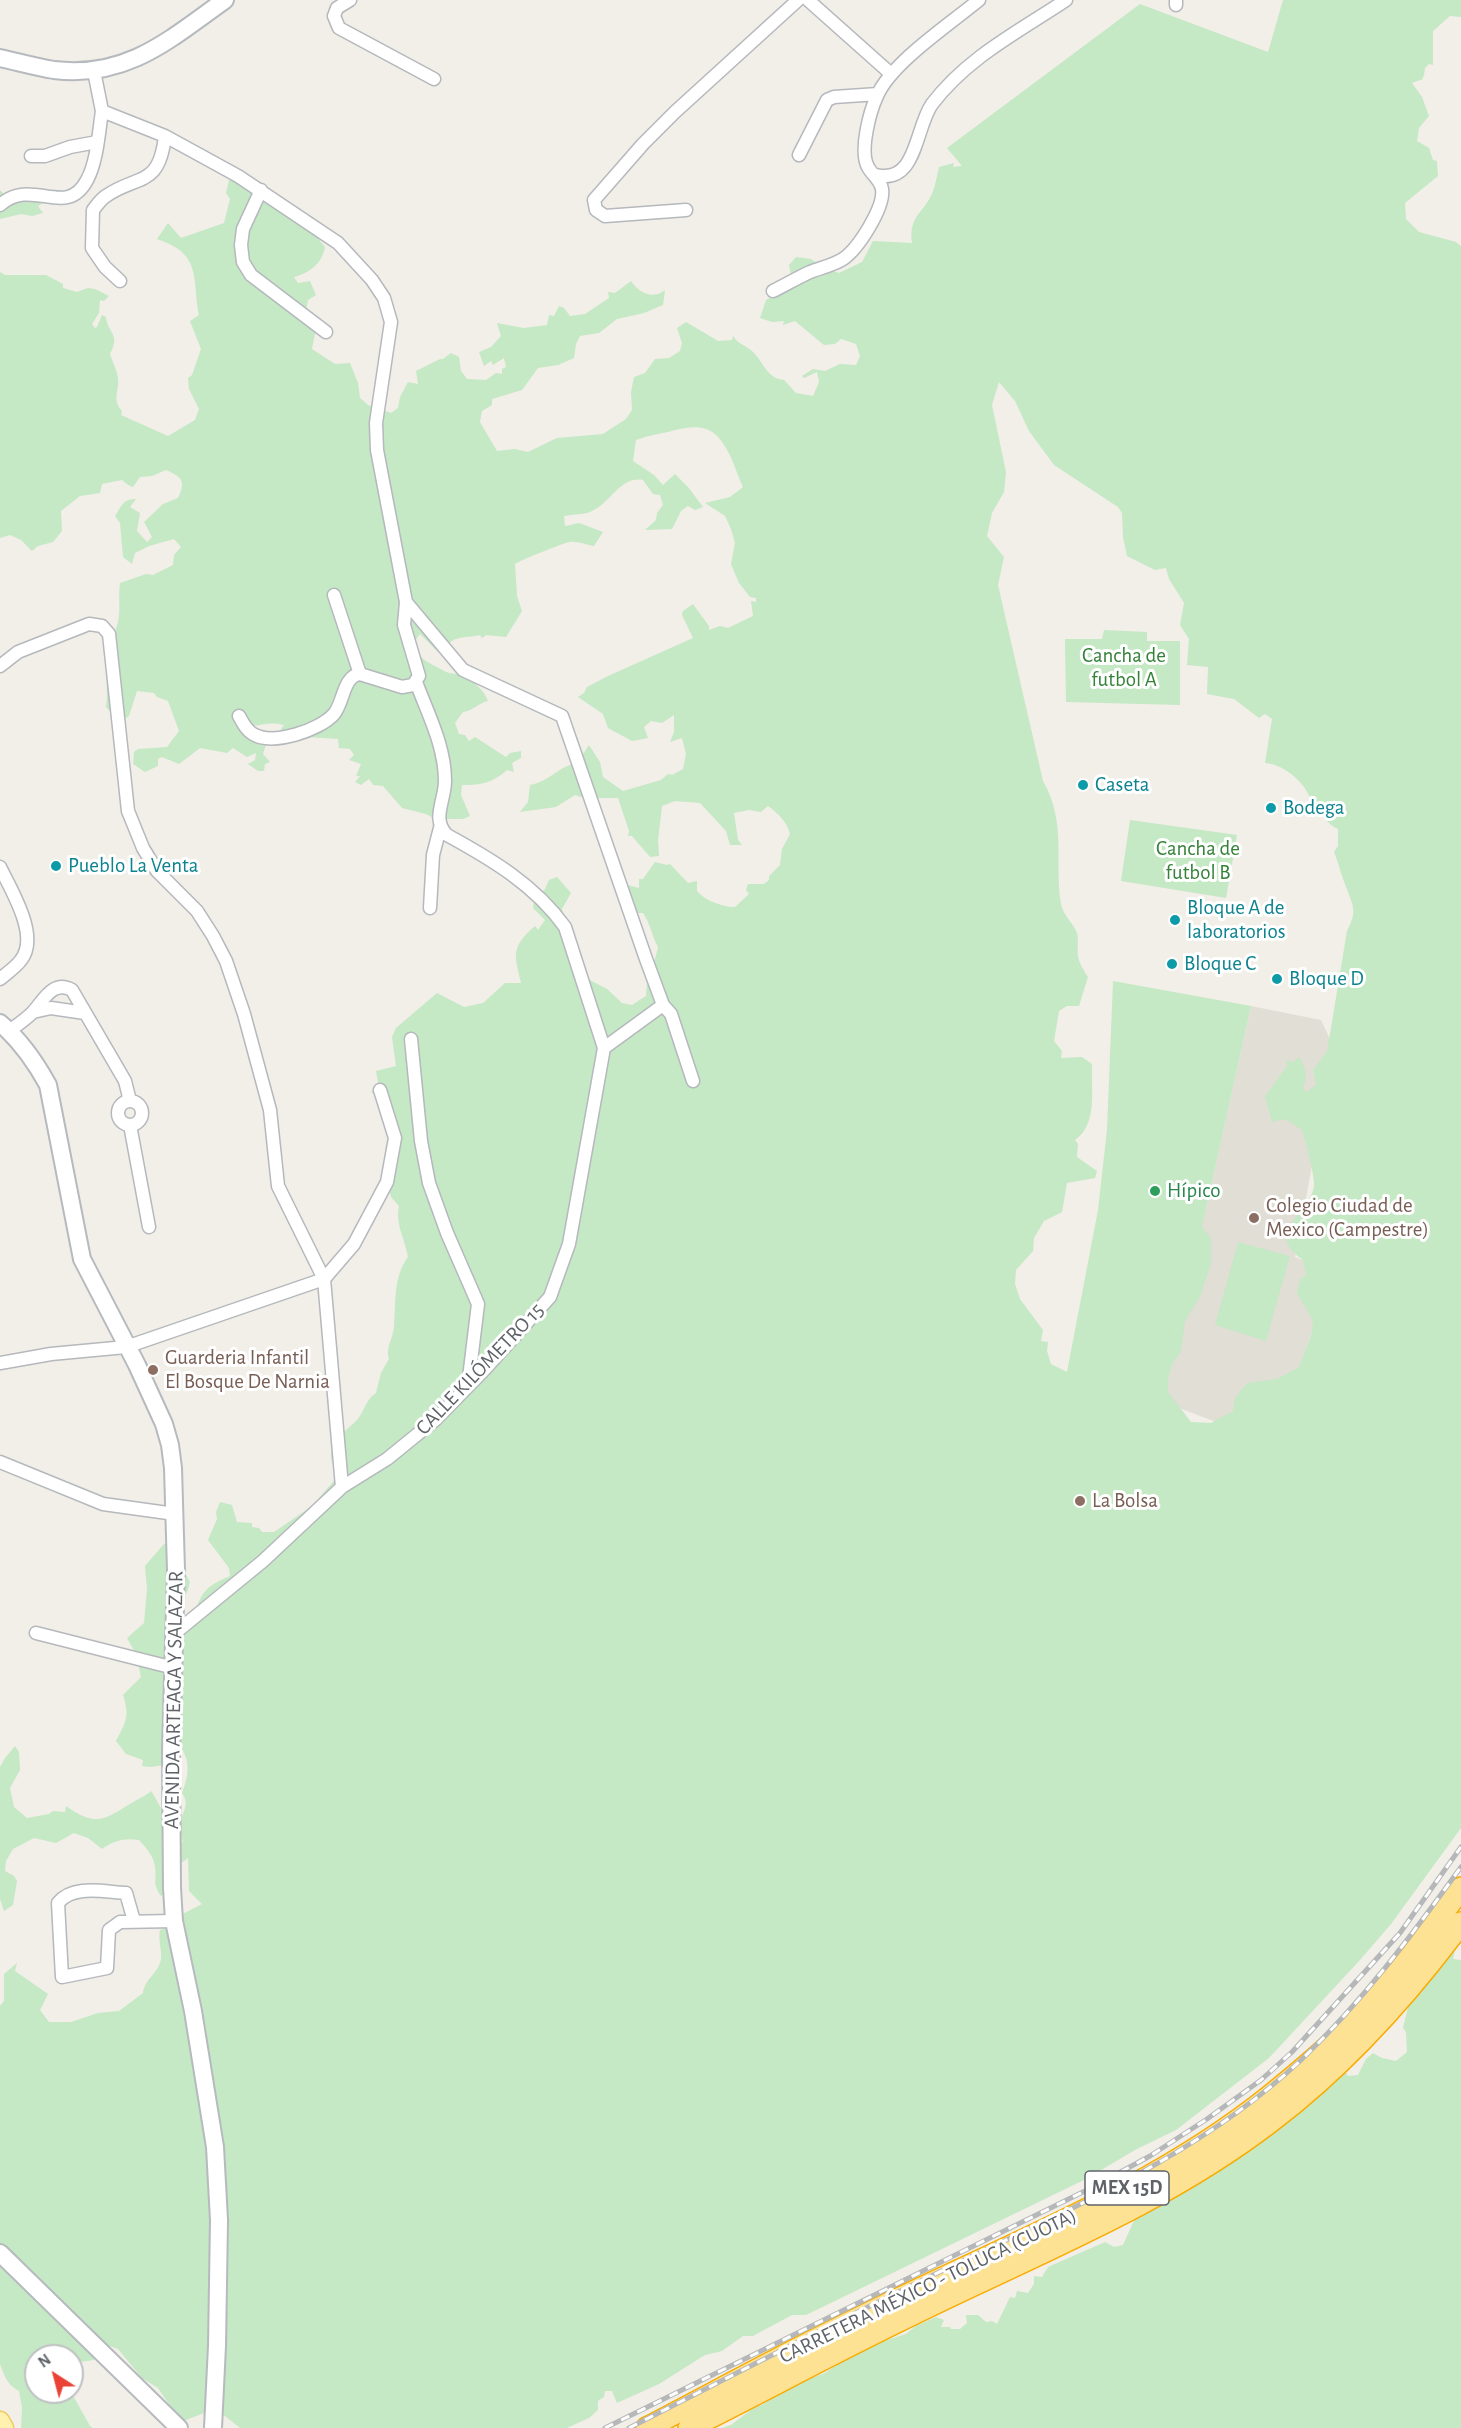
<!DOCTYPE html>
<meta charset="utf-8">
<style>
body{margin:0}
#map{position:relative;width:1461px;height:2428px;overflow:hidden;background:#f1efe8;font-family:"Alegreya Sans",sans-serif}
canvas{display:block}
.north{position:absolute;left:24px;top:2344px;width:60px;height:60px;box-sizing:border-box;background:#fff;border:2px solid #bfc1c3;border-radius:50%;rotate:324deg;font-size:16px;font-weight:700;line-height:24px;text-align:center;color:#5f6368}
.north::after{content:'';display:block;margin:auto;width:21px;height:27px;background:#ea4335;clip-path:polygon(50% 0,100% 100%,50% 72%,0 100%)}
</style>
<div id="map">
<canvas width="1461" height="2428"></canvas>
<div class="north">N</div>
</div>
<script>
const context = document.querySelector('canvas').getContext('2d');
context.lineJoin = 'round';
function fillPath(path, color) { context.fillStyle = color; context.fill(path, 'evenodd'); }
function trace(path, color, width, dash) { context.strokeStyle = color; context.lineWidth = width; context.lineCap = dash ? 'butt' : 'round'; context.setLineDash(dash || []); context.stroke(path); }
function drawText(font, color, halo, rows, align = 'center') {
  context.font = font + ' "Alegreya Sans",sans-serif'; context.lineWidth = 6; context.setLineDash([]); context.textBaseline = 'middle'; context.strokeStyle = halo; context.fillStyle = color; for (const [text, x, y, turn = 0] of rows) {
    context.save(); context.translate(x, y); context.rotate((+turn || 0) * Math.PI / 180); context.textAlign = isNaN(turn) ? turn : align; if (halo) context.strokeText(text, 0, 0); context.fillText(text, 0, 0); context.restore();
  }
}
const education = new Path2D(`
 M1251 1006 1321 1020 1334 1048 1295 1257 1331 1271 1292 1393 1240 1431 1163 1402Z`);
const green = new Path2D(`
 M1283 0H1461V17L1450 16 1433 31V65L1429 64 1425 68C1423 84 1422 78 1412 83L1422 97 1429 116 1419 128 1417 141 1429 148 1433 160 1437 161 1438 176 1405 203 1406 219 1419 232 1456 242 1461 246V1828L1391 1924 1360 1960 1269 2058 1176 2130 1135 2150 1086 2179 806 2315H792L753 2336H743L722 2351 705 2355 659 2384 617 2403 612 2391H605L604 2397 598 2401V2410L589 2418 567 2428H240L220 2412 205 2409 204 2413 181 2422 158 2388 142 2378 118 2349 107 2345 102 2356 97 2355 94 2360 80 2362 72 2386V2356H36V2392H71L90 2426 93 2428H21L22 2408 19 2391C7 2385 4 2375 0 2364V2006L4 2001V1974L17 1963 15 1971 48 1994 40 2010 49 2022H71L98 2013 119 2011 143 1993C145 1978 159 1973 161 1959 162 1950 158 1940 160 1930L171 1926 184 1928 177 1917 202 1904 189 1891 188 1858 173 1869 175 1882 161 1896C152 1883 157 1880 155 1867 154 1856 146 1848 139 1840 125 1838 115 1840 102 1849L88 1838 74 1833 56 1843 34 1838 13 1849 6 1861 5 1871 14 1876 17 1881 13 1905 4 1911 0 1899V1767L5 1758 15 1746 19 1752 20 1770 10 1788 14 1807 27 1818 49 1814 53 1811 65 1812 66 1806C98 1829 106 1818 135 1801 141 1797 146 1796 151 1791 162 1807 167 1824 177 1841L183 1842 178 1824C183 1814 190 1803 182 1793 189 1775 192 1757 176 1743L165 1765 150 1767 142 1766 143 1760 126 1754 116 1741C126 1722 130 1716 123 1695L141 1677 136 1654 127 1638 144 1623 147 1589 145 1566 163 1545 173 1538 177 1558 190 1582 187 1593 175 1601 180 1619 194 1615C202 1590 207 1586 230 1576L229 1568 208 1540 217 1519 216 1512 220 1502 232 1505 237 1522 252 1523V1527L259 1528 262 1532H274L312 1506 338 1476C335 1469 330 1461 331 1453 333 1439 348 1429 357 1420 365 1411 365 1400 376 1393L381 1373 389 1359C385 1348 393 1339 394 1327 396 1303 393 1277 408 1257 405 1239 395 1224 399 1206L391 1197 389 1189 390 1128 378 1106 383 1100 371 1092 379 1087 376 1071 396 1066 392 1037 396 1028 437 993 464 1007 483 1003 505 983H521C514 954 511 947 535 926L538 930 545 920 533 908 534 900 545 889 549 880 557 877 571 893 562 909 567 932 584 977 607 989 622 1003 632 1005 646 996 648 969 655 959 658 947C652 936 650 923 643 913H636L634 901H628L631 897 620 883 639 888V879H643L655 862 667 865 670 864 688 883 697 881V891C705 901 723 907 735 907L749 894 746 890 748 884H764L769 880V876L780 865 782 849 790 834C787 822 778 813 768 806L761 812 749 810 734 813 738 840 742 845H730L726 831 700 803 675 801 662 806 658 840 659 856 650 857 632 836H628L629 831 618 798H584L575 795 556 807 520 812 528 802 530 785C549 782 559 766 577 763L589 745 600 762 603 777 623 791 661 780 668 774 672 775 683 769 686 754 682 738 670 742 674 732V715L662 723 651 721 644 727 648 738 632 741 608 728 603 714 578 697 584 693 587 687 608 676 693 638 682 615 683 611 693 604 709 626V630L720 626 728 628 753 616 751 601 756 602V598L750 597 739 583 731 564 735 543 731 529 725 516 705 503 730 497 743 487C735 470 727 436 706 429 695 425 679 429 668 432 657 434 647 436 636 440L633 461 654 475 663 485 675 474 688 487 703 507 695 510 688 506 681 511 672 529 645 530 656 520 657 513 663 505 660 495 653 494 643 480C620 476 611 503 592 511 585 515 573 514 564 516L565 526 579 523 603 532 594 546C587 545 577 541 570 542 565 542 519 561 515 564L517 596 522 611 506 637 486 635 482 638 480 635C463 639 451 634 443 653L438 652 420 634 415 641 417 654C426 662 435 666 446 672 450 674 455 673 460 675 472 679 484 690 488 701 478 703 473 711 463 712L455 723 459 734 465 735 469 741 475 737 506 757 510 753 521 751V758L512 763 514 772 507 770C492 783 482 785 462 785L461 795 470 816 463 819H435L426 814 402 808 383 786 373 785 369 779 361 785 355 782 360 776H356L361 764 349 760 354 755 350 749 339 748 338 739 307 737 300 727 277 735 284 725C267 721 263 726 247 726L267 741 263 754 270 762 265 764 264 771H258L248 764 255 760 256 753 247 757 233 748 227 753 200 748 179 764 162 757 158 759V766L145 772 133 764 134 752 138 749 167 747 179 731 168 701 157 697 154 693 137 691 129 716 120 722 106 707C108 697 106 688 107 678 107 665 114 635 118 622 121 609 118 596 120 583L146 574 153 575 173 565 174 555 181 547 174 539 149 546 135 553 132 564 123 557 120 523 115 516C121 507 123 498 136 499L130 507 140 513 137 531 147 542 152 537 144 522 163 504 178 498C186 481 182 477 166 470L152 476 140 477 133 487 128 485 122 480 102 484 100 493 80 496 61 511 62 531 53 542 38 546 32 551 21 540 10 535 0 538V272L5 275H46L63 284V288L77 292 88 288 95 289 109 296 104 301 100 300 99 313 92 324 95 328 97 327 102 315 106 317C108 334 121 334 110 354 112 361 117 370 118 378 120 391 111 398 122 411L121 415 168 436 195 420 199 409 189 389 188 378 192 375 201 349 190 321 199 315C192 277 202 254 157 239L168 223 181 238 224 223 230 199 226 193 230 176 311 230 325 247C322 264 309 273 294 277L298 283 310 281 316 295 308 300 306 311 316 329 312 349 335 364 350 363 358 383 360 398 368 405 391 413 398 408 400 397 408 382 418 384 416 371 440 359H443L451 353 459 357 461 371 467 379 486 380 496 373 502 374V369L506 367 504 358 493 365 491 361 484 366 479 352 491 347 501 336 497 323 524 328 547 325 549 315 554 316 559 306 564 308 570 316 585 314 609 298 608 292 615 293 631 281C639 293 653 300 665 290L663 305 644 313 617 319 599 333 580 336 576 344 574 358 558 365 538 368 522 390 492 399V405L482 411 480 422 497 451 515 449 528 452 557 438 603 434 626 419 632 410 631 392 634 377 645 373 655 359 669 358 680 351 682 343 677 328 686 322 718 341 732 340 733 336C738 344 745 345 752 351 763 361 767 379 784 380L796 393 813 396 819 382 817 372 804 378 802 376 813 369 825 371 840 364 856 365 860 356 856 344 841 339 835 344 824 345 795 321 783 325 784 321 772 322 760 318 766 300 774 295 791 275 789 265 796 257 811 259 824 268 839 273 862 262 873 241 912 243C908 215 925 213 933 191 936 183 937 175 939 167L954 163 953 167 962 166 947 148 1140 4 1268 52ZM999 382 1015 401 1029 431 1054 465 1118 507 1122 513 1123 537 1127 556 1155 570 1166 568 1169 579 1184 603 1180 625 1189 639 1187 665 1208 667 1207 694 1234 699 1259 718 1265 714 1272 719 1265 763C1285 764 1310 786 1312 806 1321 813 1328 825 1338 829V846L1334 852C1339 864 1342 878 1347 889 1354 909 1357 911 1347 931L1327 1052 1313 1070 1316 1085 1307 1092 1303 1088C1308 1076 1306 1068 1299 1057L1293 1062 1286 1060 1287 1066 1265 1096 1272 1122 1285 1119 1302 1130C1305 1138 1315 1178 1314 1185 1312 1215 1261 1230 1303 1260L1306 1275 1300 1279 1297 1293 1313 1321 1311 1335 1299 1367 1277 1379 1247 1383 1235 1398 1233 1411 1211 1423 1191 1422 1168 1392V1380L1172 1364 1181 1351 1185 1321 1200 1297 1211 1263V1238L1202 1227 1251 1006 1113 981 1107 1130 1098 1210 1067 1372 1051 1364 1047 1351 1048 1342 1041 1341 1043 1330 1020 1299 1015 1284 1016 1270 1033 1251 1034 1238 1044 1221 1062 1212 1067 1183 1095 1178 1097 1171 1077 1157 1078 1144 1075 1140C1098 1124 1091 1090 1092 1064L1082 1057 1061 1058 1062 1051 1054 1041 1059 1011 1067 1006H1079L1088 977C1084 971 1079 963 1078 956 1077 949 1079 940 1077 933 1073 923 1063 915 1061 904 1054 861 1067 823 1043 781L998 585 1004 557 987 536 992 513 1004 492 1006 472 992 405Z
 M0 190 5 195 52 197 38 206 43 213 32 216 21 214 0 219Z
 M1104 630 1147 632V641H1180V705L1066 702 1065 639H1102Z
 M1130 820 1237 835 1226 898 1121 881Z
 M1238 1242 1290 1256 1266 1341 1215 1325Z
 M1455 1950 1453 1959 1461 1960V2428H721L731 2425 756 2406 762 2405 788 2387 825 2373 862 2348 906 2334 916 2326 936 2317 944 2320 941 2327H950L951 2329H960L967 2323 966 2315H978L986 2322 992 2321 997 2324 1010 2297 1015 2298 1017 2291 1028 2293 1034 2284V2276L1042 2277 1048 2267 1105 2242 1114 2247 1123 2245 1136 2216 1342 2066 1348 2076 1358 2075 1366 2059 1373 2053 1382 2058 1396 2061 1407 2052 1406 2032 1403 2028 1411 1995 1449 1953Z`);
const street = new Path2D(`
 M350 0 337 8 334 16 339 28 434 79
 M808 0 890 73
 M1176 5V0
 M94 71 102 111 165 136 238 176 338 243 372 280 384 298 391 322 376 423 377 450 406 602 463 670 562 716 646 959 663 1005 671 1014 693 1081
 M799 155 827 100 834 97 878 94
 M31 156H45L70 147 97 142
 M876 175C917 185 915 128 932 104 968 57 1018 32 1066 0
 M261 190 243 229 241 245 243 262 251 275 326 332
 M0 205C32 176 66 220 87 180 97 162 99 131 102 111
 M686 210 605 216 596 210 594 200 643 144 675 112 798 0
 M120 281 105 267 92 248 93 210C97 205 101 199 106 196 138 174 159 188 165 136
 M773 291C785 285 797 278 810 272 820 268 834 265 843 259 858 249 885 207 882 189 880 179 872 175 868 167 859 151 870 111 877 96 891 63 950 24 979 0
 M334 595 360 674
 M0 666 18 652 89 624 102 626 109 634 128 811 143 848 157 871 197 911 213 936 226 961 244 1014 270 1110 278 1186 324 1279 342 1487
 M416 682C428 714 445 746 445 781 445 801 431 819 447 835 491 859 535 885 565 927L604 1048
 M239 716C243 723 246 730 253 734 273 746 320 730 334 714 344 702 343 676 360 674L402 687 413 685 419 676 404 625 406 602
 M0 867C11 890 40 936 21 960 16 967 7 973 0 979
 M430 908 433 855 440 828
 M33 1012 51 1008 85 1013
 M9 1031C17 1025 25 1020 32 1013 43 1002 52 979 72 990L125 1081 130 1101
 M411 1039 421 1141 429 1183 447 1233 478 1304 468 1386
 M118 1113a12 12 0 1 1 24 0a12 12 0 1 1-24 0Z
 M130 1125 149 1227
 M0 1363 51 1354 126 1347 324 1279 354 1244 387 1182 395 1138 380 1090
 M0 1462 103 1504 175 1514
 M36 1633 174 1668
 M175 1633 263 1561 342 1487 387 1459 435 1420 485 1369 550 1297 569 1244 604 1048 663 1005
 M134 1921 126 1893C104 1892 73 1884 58 1903L62 1977 107 1968 109 1930 120 1922 174 1921`);
const secondary = new Path2D(`
 M0 58C18 62 36 67 54 70 127 79 170 39 225 0
 M0 1023C20 1040 36 1063 48 1085L82 1259 137 1365 164 1424 170 1445 173 1468 176 1570 171 1752 172 1888 174 1921 193 2011 215 2147 219 2220 217 2346 213 2428
 M0 2253 179 2428`);
const primary = new Path2D(`
 M0 2421 4 2428`);
const highway = new Path2D(`
 M647 2428C735 2382 822 2334 913 2292 1035 2234 1164 2181 1270 2096 1312 2062 1355 2025 1389 1983 1415 1953 1438 1920 1461 1888
 M689 2428C763 2391 836 2351 911 2315 1032 2255 1162 2205 1270 2122 1344 2066 1406 1997 1461 1923`);
const rail = new Path2D(`
 M605 2428 1091 2188 1150 2156 1207 2119 1261 2080 1292 2052 1400 1933 1461 1847
 M629 2428C737 2373 845 2317 954 2265 1074 2207 1202 2153 1301 2060 1362 2002 1412 1935 1461 1867`);
const markers = [
 [1083,785,6,"#0f9aa8"],
 [1271,808,6,"#0f9aa8"],
 [56,866,6,"#0f9aa8"],
 [1175,920,6,"#0f9aa8"],
 [1172,964,6,"#0f9aa8"],
 [1277,979,6,"#0f9aa8"],
 [1155,1191,6,"#2e9e5b"],
 [1254,1218,6,"#8d6e63"],
 [153,1370,6,"#8d6e63"],
 [1080,1501,6,"#8d6e63"]
];
const shields = [
 [1127,2188,84]
];
const shieldNames = [
 ["MEX 15D",1127,2188]
];
const parkNames = [
 ["Cancha de",1124,656],
 ["futbol A",1124,680],
 ["Cancha de",1198,849],
 ["futbol B",1198,873]
];
const cultureNames = [
 ["Caseta",1095,785],
 ["Bodega",1283,808],
 ["Pueblo La Venta",68,866],
 ["Bloque A de",1187,908],
 ["laboratorios",1187,932],
 ["Bloque C",1184,964],
 ["Bloque D",1289,979]
];
const leisureNames = [
 ["Hípico",1167,1191]
];
const educationNames = [
 ["Colegio Ciudad de",1266,1206],
 ["Mexico (Campestre)",1266,1230],
 ["Guarderia Infantil",165,1358],
 ["El Bosque De Narnia",165,1382],
 ["La Bolsa",1092,1501]
];
const streetNames = [
 ["CALLE KILÓMETRO 15",480,1369,-46],
 ["AVENIDA ARTEAGA Y SALAZAR",174,1700,-89],
 ["CARRETERA MÉXICO - TOLUCA (CUOTA)",928,2286,-26]
];
fillPath(education, '#e1ded6');
fillPath(green, '#c5e8c5');
trace(street, '#b5b8bc', 15);
trace(secondary, '#b6babf', 20);
trace(primary, '#f2c960', 21);
trace(highway, '#f9ab00', 24);
trace(street, '#fff', 12);
trace(secondary, '#fff', 16);
trace(primary, '#fff2af', 18);
trace(highway, '#fde293', 21);
trace(rail, '#b6b7b8', 5);
trace(rail, '#fff', 3, [9]);
for (const [x, y, r, color] of markers) { const dot = new Path2D(); dot.arc(x, y, r, 0, 2 * Math.PI); context.fillStyle = color; context.fill(dot); trace(dot, '#fff', 2); }
for (const [x, y, w] of shields) { const box = new Path2D(); box.roundRect(x - w / 2, y - 17, w, 34, 4.5); context.fillStyle = '#fff'; context.fill(box); trace(box, '#5f6368', 1.5); }
drawText('bold 20px', '#5f6368', null, shieldNames);
drawText('21px', '#348238', '#fff', parkNames);
drawText('21px', '#0d838f', '#fff', cultureNames, 'left');
drawText('21px', '#27864d', '#fff', leisureNames, 'left');
drawText('21px', '#785e54', '#fff', educationNames, 'left');
drawText('21px', '#5f6368', '#fff', streetNames);
</script>
